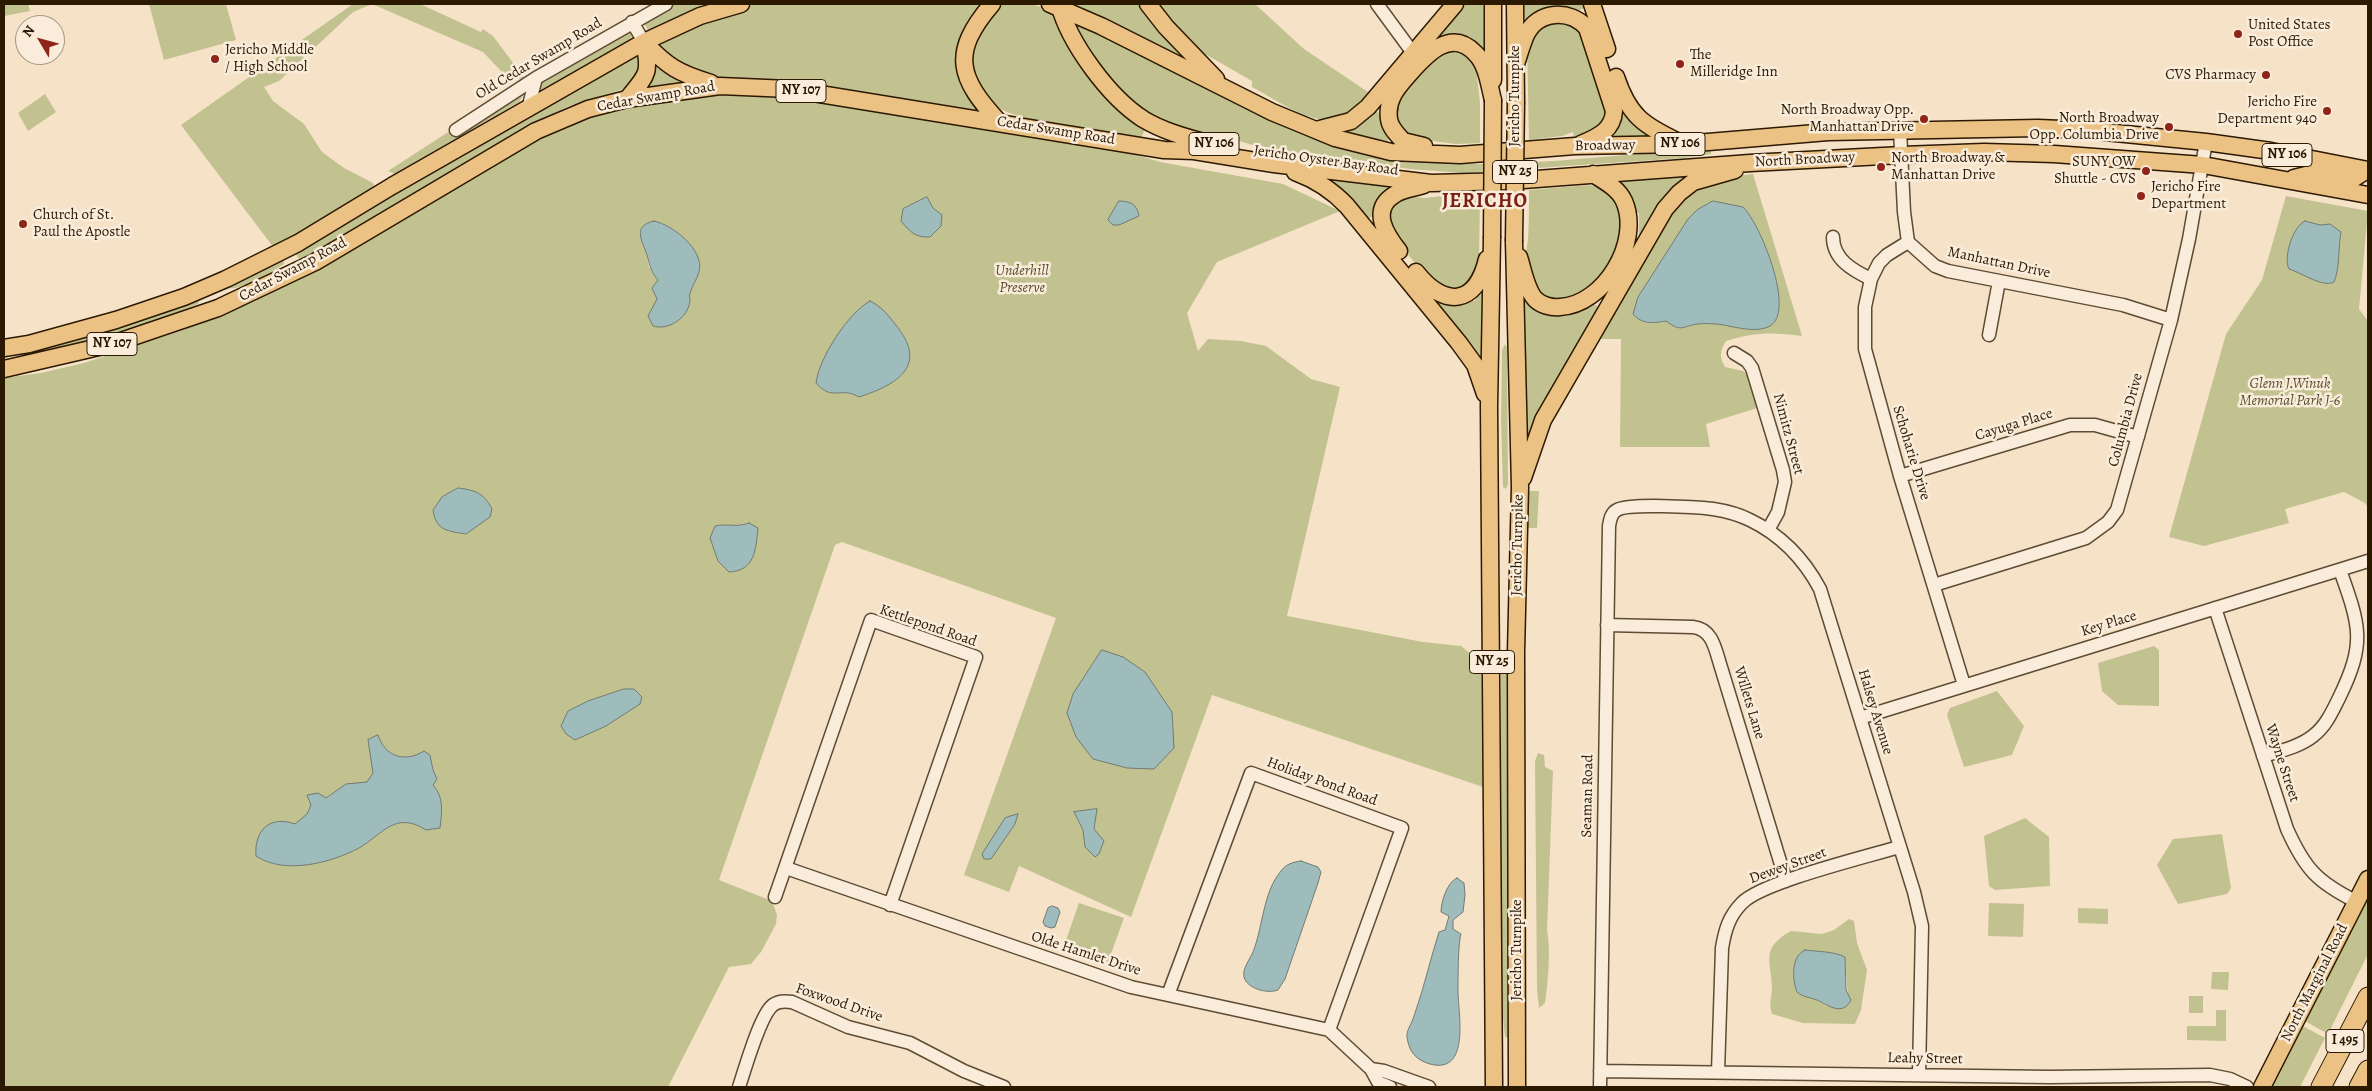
<!DOCTYPE html>
<style>
body{margin:0}
#map{position:relative;width:2372px;height:1091px;overflow:hidden;background:#f6e2c7;font-family:Alegreya,serif}
canvas{display:block}
.frame{position:absolute;inset:0;border:5px solid #2b1902;pointer-events:none}
.north{position:absolute;left:15px;top:15px;width:50px;height:50px;box-sizing:border-box;background:#f9ecdb;border:1px solid #a79884;border-radius:50%;rotate:307deg;font-size:14px;font-weight:700;line-height:20px;text-align:center;color:#2b1902}
.north::after{content:'';display:block;margin:auto;width:18px;height:22px;background:#8f2418;clip-path:polygon(50% 0,100% 100%,50% 72%,0 100%)}
</style>
<div id="map">
<canvas width="2372" height="1091"></canvas>
<div class="frame"></div>
<div class="north">N</div>
</div>
<script>
const context = document.querySelector('canvas').getContext('2d');
context.lineJoin = 'round';
function fillPath(path, color) { context.fillStyle = color; context.fill(path, 'evenodd'); }
function trace(path, color, width, dash) { context.strokeStyle = color; context.lineWidth = width; context.lineCap = dash ? 'butt' : 'round'; context.setLineDash(dash || []); context.stroke(path); }
function drawText(font, color, halo, rows, align = 'center') {
  context.font = font + ' Alegreya,serif'; context.lineWidth = 5; context.setLineDash([]); context.textBaseline = 'middle'; context.strokeStyle = halo; context.fillStyle = color; for (const [text, x, y, turn = 0] of rows) {
    context.save(); context.translate(x, y); context.rotate((+turn || 0) * Math.PI / 180); context.textAlign = isNaN(turn) ? turn : align; if (halo) context.strokeText(text, 0, 0); context.fillText(text, 0, 0); context.restore();
  }
}
const green = new Path2D(`
 M4 4H28L30 11 4 16Z
 M149 4H226L236 40 164 60Z
 M353 4H420L481 32 483 29 493 36 528 83 501 71 483 52 372 4 353 12 279 81 264 87 273 101 304 124 322 152 344 168 373 183 375 189 277 252 181 125Z
 M676 4H720L649 32 645 25 647 20Z
 M755 4H984L960 43 983 114 777 80 719 78 697 74 674 61 654 42Z
 M999 4H1031L1057 12 1146 127 1141 138C1101 132 1027 126 993 105 975 94 965 65 971 44 974 33 992 14 999 4Z
 M1064 4H1142L1192 63Z
 M1155 4H1255L1304 49 1368 92C1363 99 1359 109 1352 114 1321 134 1279 101 1252 87V81L1198 50Z
 M1460 4H1488V60L1435 40Z
 M1523 4H1587L1588 6 1576 12C1557 4 1544 8 1528 20L1523 18Z
 M1554 19 1581 29 1609 115 1588 137 1574 138 1573 132 1562 136 1529 140 1527 46 1531 34Z
 M1076 20C1101 33 1126 44 1150 58 1212 92 1276 130 1345 149 1458 178 1576 157 1691 150L1711 151V154L1684 158 1463 173 1410 169 1265 149 1233 139 1224 134 1223 143 1168 126 1132 103 1102 73 1072 23Z
 M628 31 632 36 629 43 543 94 537 93 538 82Z
 M1457 47 1481 70 1477 77 1480 102V143L1456 144 1432 141 1420 142 1409 139 1393 117 1396 97 1434 54Z
 M635 53 646 58 630 87 569 106 553 114 303 259 298 258 296 254 365 213 391 194Z
 M657 62 693 84 648 90 646 87 656 70Z
 M527 89 519 102 395 174 388 171 456 127Z
 M706 93 803 97 1121 150 1160 162 1283 184 1340 211 1217 262 1187 313 1198 351 1208 339 1241 341 1266 346 1311 379 1340 387 1287 616 1423 642 1461 646 1492 671V790L1212 695 1131 917 1019 866 1009 892 964 875 1056 618 842 542 835 545 719 880 772 901 777 915 776 924 761 952 751 964 729 967 668 1087H4V378L41 373 84 363 180 331 253 302 311 270 549 131 602 112ZM673 229 690 245 699 271 689 295 690 301 648 316 658 298 655 295 658 280 649 267 646 251Z
 M45 94 56 112 28 131 18 113Z
 M1371 108 1382 115 1390 136 1388 141 1370 139 1336 130Z
 M1624 111 1650 133 1649 136 1603 140 1619 113Z
 M1700 173 1644 237 1639 236V213L1632 212 1617 185 1618 179Z
 M1753 174 1802 336C1773 332 1755 332 1726 341 1720 351 1719 356 1725 367L1743 371 1747 374 1757 408 1706 424 1710 447H1620L1621 339H1595L1682 197 1713 179Z
 M1329 179 1394 186 1375 216 1365 219 1329 183Z
 M1589 185C1607 189 1618 196 1621 216 1629 275 1543 343 1526 270 1524 261 1527 248 1528 239 1529 223 1529 206 1529 190Z
 M1480 192 1479 264 1472 281 1454 291 1431 283 1387 228 1390 202 1408 196 1425 198Z
 M2286 196 2368 211 2359 309 2368 321V508L2365 503 2344 492 2285 509 2289 523 2204 546 2169 537 2226 334 2262 280ZM2305 221 2341 232 2336 267 2317 280 2289 269C2283 249 2295 237 2305 221Z
 M283 258 284 264C268 274 243 291 223 288Z
 M1522 290 1531 303 1590 302 1601 308 1528 436H1526Z
 M1479 292 1483 293 1486 378 1425 293 1466 302 1475 301Z
 M200 298 198 304 126 333 7 361 74 337Z
 M1505 344 1507 348 1508 484 1506 489 1503 487 1501 421 1502 350Z
 M1519 491H1539L1537 528H1519Z
 M2154 646 2159 650V706L2118 705 2102 691 2098 663Z
 M1505 655 1509 692V1038L1505 1037 1501 998V657Z
 M1997 691 2024 726 2012 755 1964 767 1947 715 1950 708Z
 M1538 753 1544 755 1545 767 1553 771 1547 930C1551 950 1548 983 1545 1003L1539 1008 1537 989 1535 761Z
 M2025 818 2049 837 2050 886 1995 890 1989 886 1984 836Z
 M2222 834 2231 888 2227 894 2178 904 2157 865 2173 839Z
 M2368 889V954L2328 1034 2303 1020Z
 M1079 903 1124 918 1108 962 1064 946Z
 M1989 903 2024 904 2023 937 1988 936Z
 M2078 908 2108 909V924L2078 923Z
 M1849 919 1854 921 1857 943 1867 970 1861 1010 1855 1024 1803 1023 1772 1014C1769 1004 1771 999 1772 990 1772 961 1759 949 1791 931L1822 934 1834 930ZM1813 951 1834 953 1845 957 1848 998 1826 1006C1818 999 1807 998 1797 992L1794 978Z
 M2212 972H2229L2228 990 2211 989Z
 M2189 996H2203V1013H2189Z
 M2216 1010H2226V1041L2187 1040V1026H2216Z
 M2301 1025 2325 1038 2300 1087H2267Z`);
const water = new Path2D(`
 M927 197 933 208 942 215 941 226 930 237C916 238 910 232 901 221L903 209Z
 M1119 201C1130 201 1137 204 1139 216L1119 225H1113L1108 220Z
 M1713 201 1743 207C1760 223 1796 311 1770 326 1755 334 1733 326 1717 324 1712 324 1703 323 1698 324 1682 326 1682 333 1666 321 1653 323 1643 325 1633 314L1638 297 1688 219 1697 210Z
 M654 221C673 225 705 250 699 272 697 279 692 286 690 293 689 296 690 298 690 301 688 318 668 331 653 326L648 316 657 299 652 288 658 280C651 272 650 266 647 255 643 242 631 226 654 221Z
 M2305 221 2320 225 2330 224 2341 232C2338 248 2340 268 2334 282 2323 288 2302 273 2289 269 2283 257 2293 226 2305 221Z
 M870 301C882 307 887 314 895 324 929 365 899 384 859 397 841 386 832 402 816 383 819 358 848 313 870 301Z
 M458 488C475 490 484 493 492 509L490 517 466 534C448 531 436 531 433 510L442 497Z
 M749 523 758 528C756 549 755 571 729 572L718 561 710 538 715 526C727 523 737 528 749 523Z
 M1102 650 1123 657 1145 672 1172 712 1174 748 1154 769 1127 768 1093 759 1076 737 1067 713 1073 694Z
 M624 689H634L642 697 640 704 606 726 575 740 566 734 561 726 568 711 588 701Z
 M378 735C385 757 405 763 424 751L430 755 433 770 437 779 433 785C444 797 442 812 440 828L426 830C395 810 382 835 359 848 331 863 284 875 256 856 254 830 270 815 295 824L307 814 311 805 307 795 318 793 326 798 346 784 367 782 373 773 368 740Z
 M1097 809 1094 829 1104 841 1099 854 1095 857 1085 847 1083 830 1074 812Z
 M1018 814 1015 824 991 859H984L982 854 1005 818Z
 M1301 861 1318 867 1321 872 1318 883 1285 979 1278 990C1268 994 1247 989 1244 977 1242 969 1250 959 1253 952 1263 927 1263 892 1281 871 1286 864 1293 862 1301 861Z
 M1457 878 1464 883 1465 895 1463 912 1453 920V929L1461 934C1458 944 1458 978 1458 991 1458 1012 1471 1075 1430 1064 1416 1060 1409 1052 1407 1037 1406 1031 1412 1023 1414 1016 1424 988 1430 960 1439 932L1445 930 1449 916 1441 912C1441 902 1447 882 1457 878Z
 M1052 906 1058 908 1060 912 1055 927 1051 928 1045 926 1043 922 1048 908Z
 M1805 950C1819 952 1833 951 1845 957L1846 990 1851 1000C1843 1016 1829 1006 1819 1001 1811 997 1804 998 1797 992 1792 979 1791 956 1805 950Z`);
const minor = new Path2D(`
 M1377 4 1413 53
 M632 22 644 42
 M528 109 536 78
 M456 130 536 78 666 4
 M1900 130 1904 212 1908 242 1935 266 1948 271 2123 305 2171 320
 M1833 237C1833 259 1852 270 1871 279
 M1908 242 1887 255 1879 263 1871 279 1865 307V349L1900 476 1964 685
 M1989 335 1999 281
 M1734 353 1747 361 1752 368 1783 470 1785 482 1778 512 1768 530
 M1900 476 2070 425H2095L2138 437
 M1934 585 2086 538 2108 522 2117 510 2171 320 2189 239 2206 142
 M2215 608 2287 829C2305 869 2317 882 2357 902
 M1607 625 1693 627C1712 629 1715 648 1720 664L1786 881
 M1860 718 2368 561
 M2263 756C2280 751 2299 747 2313 736 2326 726 2332 712 2339 698 2366 643 2360 626 2340 570
 M786 868 1131 987 1329 1030 1371 1069 1378 1082 1390 1087
 M775 897 871 620 976 657 890 905
 M1168 995 1251 773 1402 828 1329 1030
 M1371 1069 1384 1071 1429 1087
 M1600 1071 2050 1077 2210 1075 2230 1079 2247 1087
 M1718 1072 1722 948C1725 930 1729 916 1742 903 1762 882 1866 857 1899 847
 M739 1087C745 1069 760 1015 773 1005 778 1001 786 1001 792 1002L848 1027 910 1043 964 1071 1004 1087
 M1600 1087 1609 526C1610 520 1611 513 1617 510 1628 503 1697 507 1713 509 1726 511 1738 514 1750 520 1781 535 1804 559 1820 589L1914 892 1922 926 1919 1075`);
const major = new Path2D(`
 M992 4C950 53 958 78 1000 123
 M1050 4 1101 26 1272 112 1335 138 1391 152 1460 155 1575 146 1684 144 1828 132 2038 128 2085 130 2206 142 2271 151 2368 170
 M1059 4C1069 43 1109 97 1143 119 1166 133 1193 139 1218 146
 M1148 4 1166 27 1216 79
 M1493 4V80
 M1515 4 1516 102
 M1592 4 1607 49
 M644 42C668 67 678 73 711 83
 M1516 64C1519 55 1522 44 1526 35 1538 10 1570 9 1587 28L1614 111C1613 130 1598 137 1581 144
 M1616 77C1629 116 1643 125 1679 142
 M627 99C647 75 651 74 644 42
 M1316 130 1351 121 1368 107 1455 4
 M1424 146 1403 141C1398 135 1390 128 1389 119 1386 98 1399 86 1411 72 1427 54 1451 28 1475 53 1487 64 1489 85 1493 100
 M1295 172C1314 179 1333 191 1347 206L1459 343 1475 365 1485 394
 M2294 178 2318 172 2353 179 2367 170
 M1492 238 1489 406 1494 1087
 M1514 241 1520 487 1516 652 1517 1087
 M1399 251C1386 235 1370 210 1394 195 1402 189 1415 188 1424 185
 M1519 257C1523 269 1526 289 1535 299 1541 305 1551 308 1560 307 1604 305 1642 242 1624 201 1618 188 1604 181 1593 174
 M1416 272C1444 308 1476 306 1487 259
 M4 348 29 344 116 320 184 297 226 279 298 243 392 186 644 42 700 16 741 4
 M4 369 112 344 218 308 315 262 536 131 588 109 627 99 720 86 789 89 1164 150 1194 151 1274 164 1431 183 1510 181 1750 163 1902 155 1984 152 2054 154 2203 165 2368 195
 M1523 478 1543 420 1665 209 1679 193 1693 182 1735 170
 M2262 1087 2368 879`);
const highway = new Path2D(`
 M2321 1087 2368 997
 M2359 1087 2368 1070`);
const majorBridge = new Path2D(`
 M1492 238 1493 100
 M1514 241 1516 102`);
const markers = [
 [2238,34,5,"#8f2418"],
 [215,59,5,"#8f2418"],
 [1680,64,5,"#8f2418"],
 [2266,75,5,"#8f2418"],
 [2327,111,5,"#8f2418"],
 [1924,119,5,"#8f2418"],
 [2169,127,5,"#8f2418"],
 [1881,167,5,"#8f2418"],
 [2146,171,5,"#8f2418"],
 [2141,196,5,"#8f2418"],
 [23,224,5,"#8f2418"]
];
const shields = [
 [801,91,50],
 [1214,144,50],
 [1680,144,50],
 [2287,155,50],
 [1515,172,45],
 [112,344,50],
 [1492,662,45],
 [2345,1041,38]
];
const shieldNames = [
 ["NY 107",801,91],
 ["NY 106",1214,144],
 ["NY 106",1680,144],
 ["NY 106",2287,155],
 ["NY 25",1515,172],
 ["NY 107",112,344],
 ["NY 25",1492,662],
 ["I 495",2345,1041]
];
const poiNames = [
 ["United States",2248,25],
 ["Post Office",2248,42],
 ["Jericho Middle",225,50],
 ["/ High School",225,67],
 ["The",1690,55],
 ["Milleridge Inn",1690,72],
 ["CVS Pharmacy",2256,75,"right"],
 ["Jericho Fire",2317,102,"right"],
 ["Department 940",2317,119,"right"],
 ["North Broadway Opp.",1914,110,"right"],
 ["Manhattan Drive",1914,127,"right"],
 ["North Broadway",2159,118,"right"],
 ["Opp. Columbia Drive",2159,135,"right"],
 ["North Broadway &",1891,158],
 ["Manhattan Drive",1891,175],
 ["SUNY OW",2136,162,"right"],
 ["Shuttle - CVS",2136,179,"right"],
 ["Jericho Fire",2151,187],
 ["Department",2151,204],
 ["Church of St.",33,215],
 ["Paul the Apostle",33,232]
];
const streetNames = [
 ["Old Cedar Swamp Road",539,59,-31],
 ["Jericho Turnpike",1515,96,-90],
 ["Cedar Swamp Road",656,97,-10],
 ["Cedar Swamp Road",1056,131,9],
 ["Broadway",1605,146,-1],
 ["North Broadway",1805,160,-3],
 ["Jericho Oyster Bay Road",1326,161,8],
 ["Manhattan Drive",1999,263,12],
 ["Cedar Swamp Road",293,270,-28],
 ["Columbia Drive",2126,420,-75],
 ["Cayuga Place",2014,425,-17],
 ["Nimitz Street",1788,434,75],
 ["Schoharie Drive",1911,453,73],
 ["Jericho Turnpike",1518,545,-89],
 ["Key Place",2109,624,-17],
 ["Kettlepond Road",928,626,19],
 ["Willets Lane",1749,703,73],
 ["Halsey Avenue",1875,712,73],
 ["Wayne Street",2282,763,72],
 ["Holiday Pond Road",1322,782,20],
 ["Seaman Road",1588,796,-89],
 ["Dewey Street",1788,866,-20],
 ["Jericho Turnpike",1517,950,-90],
 ["Olde Hamlet Drive",1086,954,18],
 ["North Marginal Road",2315,983,-63],
 ["Foxwood Drive",839,1003,19],
 ["Leahy Street",1925,1059,1]
];
const parkNames = [
 ["Underhill",1022,271],
 ["Preserve",1022,288],
 ["Glenn J.Winuk",2290,384],
 ["Memorial Park J-6",2290,401]
];
const districtNames = [
 ["JERICHO",1485,202]
];
fillPath(green, '#c2c291');
fillPath(water, '#9fbcbd');
trace(water, '#717b72', 1);
trace(minor, '#5e4b33', 15);
trace(major, '#2b1902', 19);
trace(highway, '#2b1902', 21);
trace(minor, '#f9ecdb', 12);
trace(major, '#ebc184', 16);
trace(highway, '#ebc184', 19);
trace(majorBridge, '#2b1902', 19, []);
trace(majorBridge, '#ebc184', 16);
for (const [x, y, r, color] of markers) { const dot = new Path2D(); dot.arc(x, y, r, 0, 2 * Math.PI); context.fillStyle = color; context.fill(dot); trace(dot, '#f9ecdb', 2); }
for (const [x, y, w] of shields) { const box = new Path2D(); box.roundRect(x - w / 2, y - 11.5, w, 23, 4); context.fillStyle = '#f9ecdb'; context.fill(box); trace(box, '#2b1902', 1); }
drawText('bold 14px', '#2b1902', null, shieldNames);
drawText('15px', '#2b1902', '#f9ecdb', poiNames, 'left');
drawText('15px', '#2b1902', '#f9ecdb', streetNames);
drawText('italic 15px', '#584c2d', '#f9ecdb', parkNames);
context.letterSpacing = '1px';
drawText('bold 20px', '#7a1f14', '#f9ecdb', districtNames);
context.letterSpacing = '0px';
</script>
